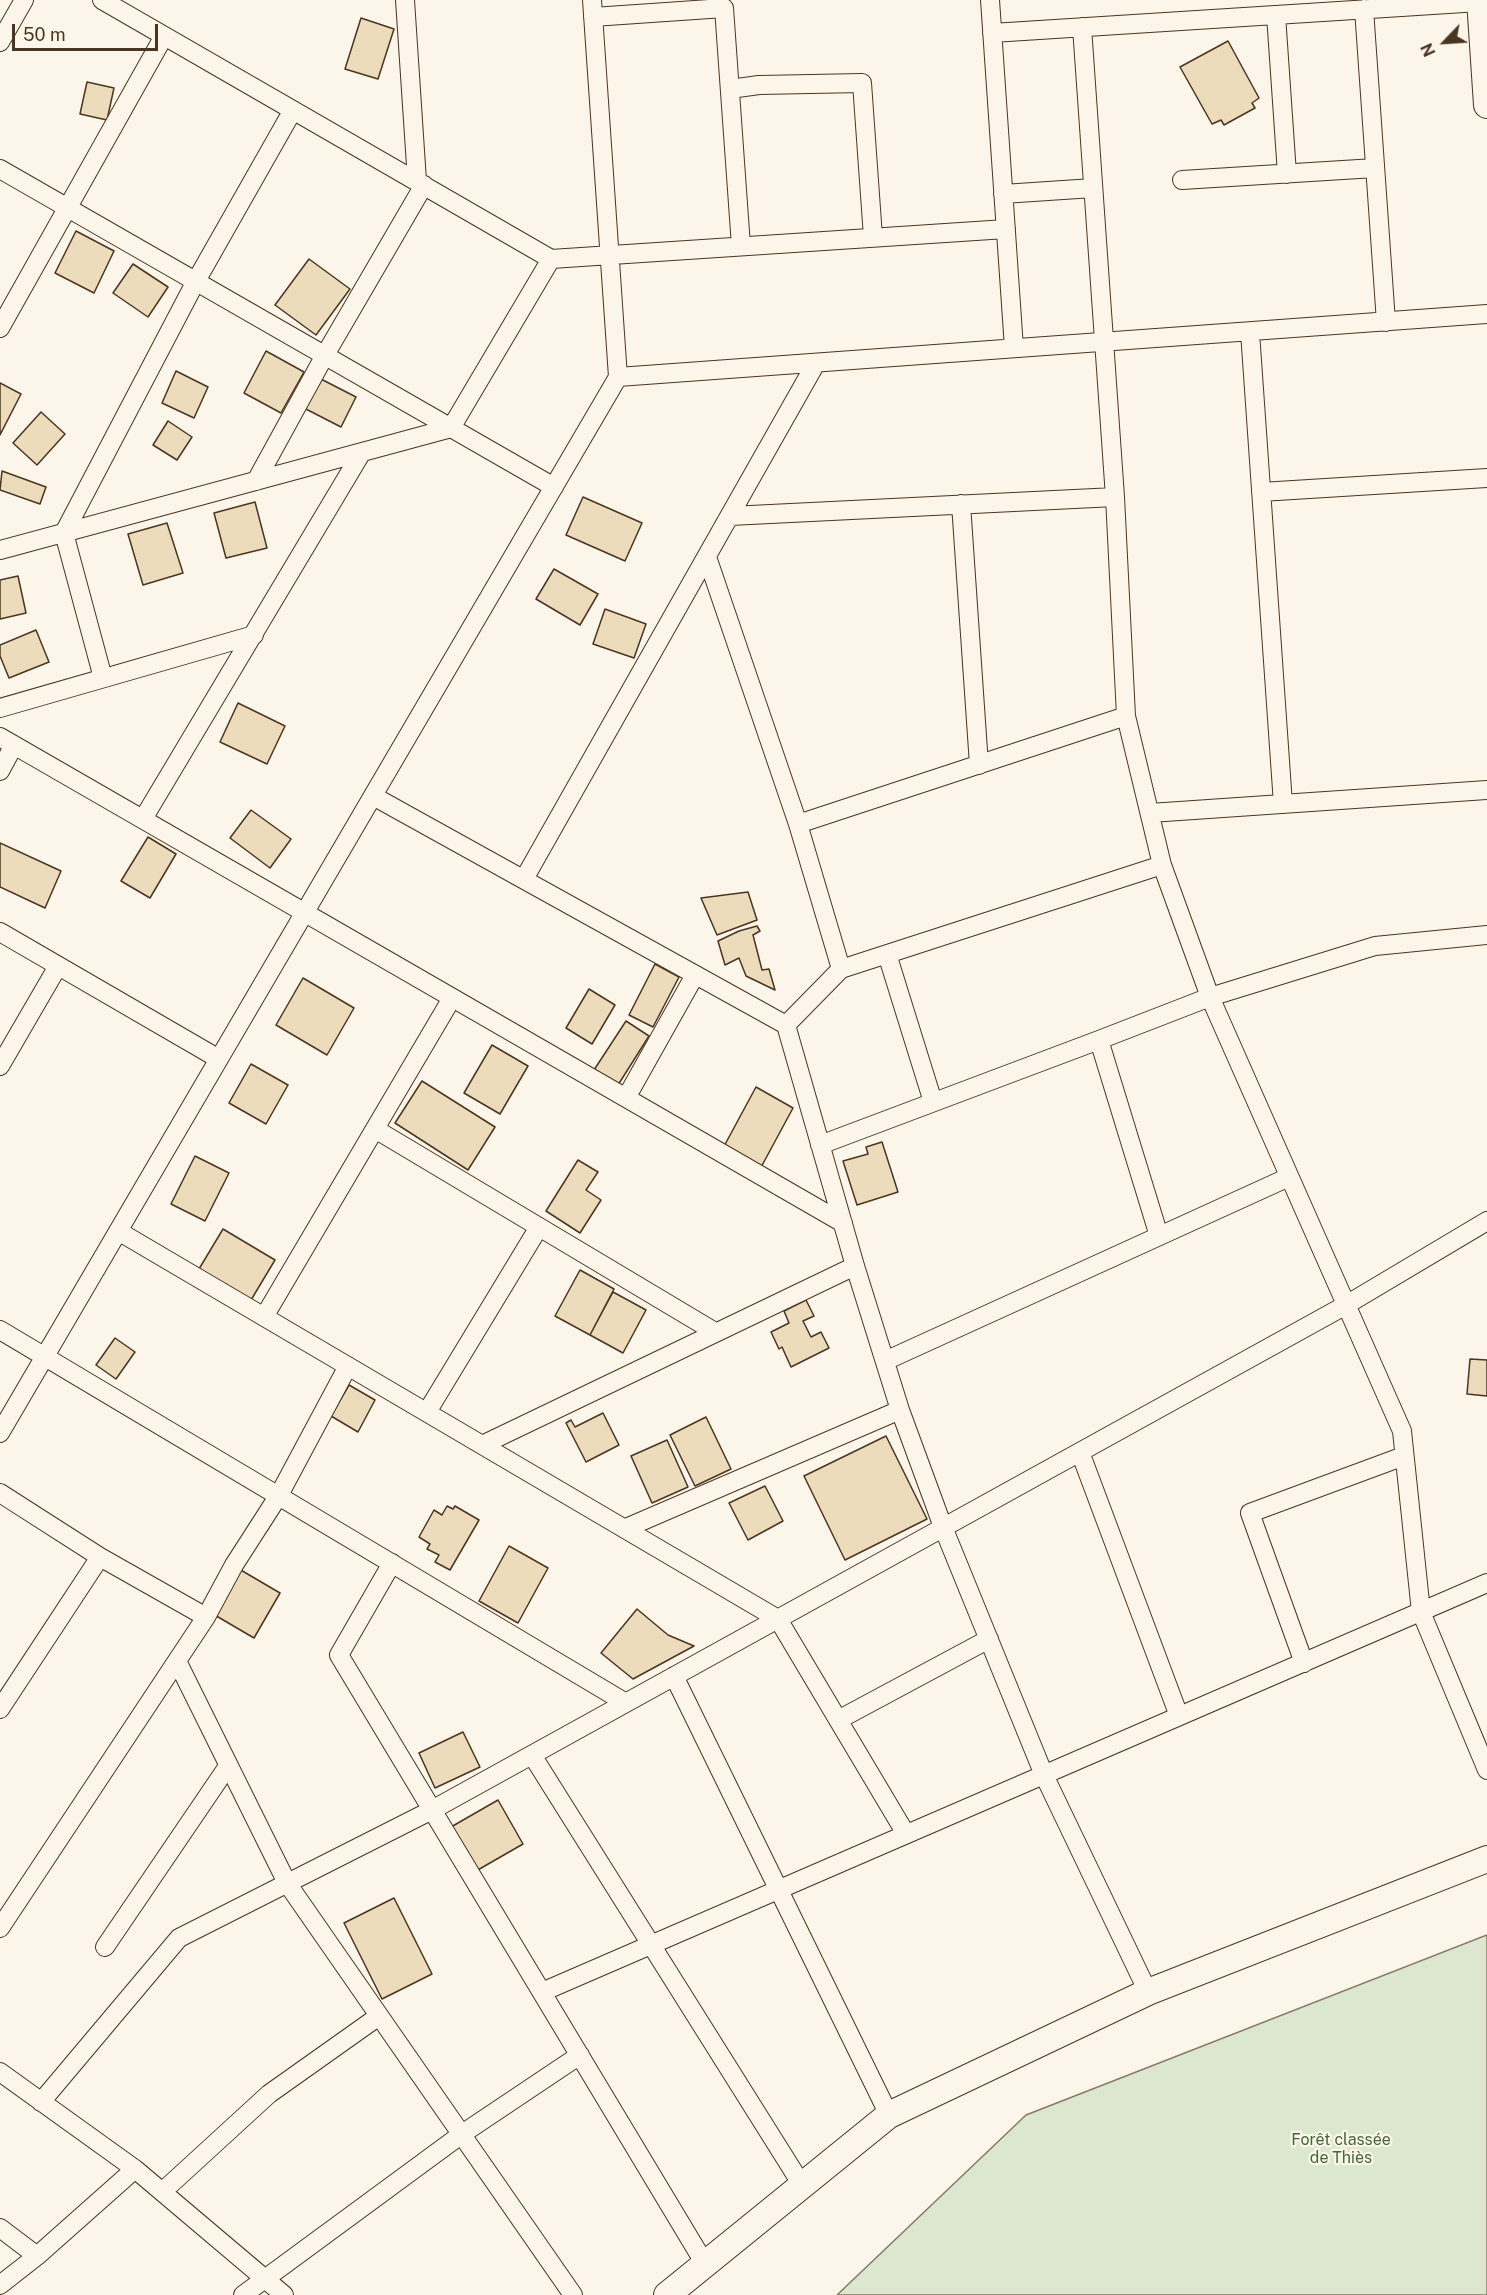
<!DOCTYPE html>
<meta charset="utf-8">
<style>
body{margin:0}
#map{position:relative;width:1487px;height:2295px;overflow:hidden;background:#fbf6e9;font-family:"Public Sans",sans-serif}
canvas{display:block}
.north{position:absolute;left:1415px;top:12px;width:60px;height:60px;-webkit-text-stroke:4px #fbf6e9;paint-order:stroke;rotate:245deg;font-size:16px;font-weight:700;line-height:24px;text-align:center;color:#4a3520}
.north::after{content:'';display:block;margin:auto;width:21px;height:27px;background:#4a3520;clip-path:polygon(50% 0,100% 100%,50% 72%,0 100%)}
.scale{position:absolute;left:12px;top:24px;width:146px;height:27px;box-sizing:border-box;border:3px solid #4a3520;border-top:0;padding-left:8px;font-size:18px;line-height:21px;white-space:nowrap;color:#4a3520;-webkit-text-stroke:4px #fbf6e9;paint-order:stroke}
</style>
<div id="map">
<canvas width="1487" height="2295"></canvas>
<div class="north">N</div>
<div class="scale">50 m</div>
</div>
<script>
const context = document.querySelector('canvas').getContext('2d');
context.lineJoin = 'round';
function fillPath(path, color) { context.fillStyle = color; context.fill(path, 'evenodd'); }
function trace(path, color, width, dash) { context.strokeStyle = color; context.lineWidth = width; context.lineCap = dash ? 'butt' : 'round'; context.setLineDash(dash || []); context.stroke(path); }
function drawText(font, color, halo, rows, align = 'center') {
  context.font = font + ' "Public Sans",sans-serif'; context.lineWidth = 4.5; context.setLineDash([]); context.textBaseline = 'middle'; context.strokeStyle = halo; context.fillStyle = color; for (const [text, x, y, turn = 0] of rows) {
    context.save(); context.translate(x, y); context.rotate((+turn || 0) * Math.PI / 180); context.textAlign = isNaN(turn) ? turn : align; if (halo) context.strokeText(text, 0, 0); context.fillText(text, 0, 0); context.restore();
  }
}
const green = new Path2D(`
 M1487 1935V2295H837L1026 2115Z`);
const building = new Path2D(`
 M361 18 394 29 378 79 345 69Z
 M1228 41 1259 98 1252 103 1255 108 1224 125 1221 120 1212 124 1180 67Z
 M87 82 114 88 107 120 80 114Z
 M76 231 114 251 94 293 55 273Z
 M309 259 350 289 316 335 275 305Z
 M133 264 168 287 148 317 113 293Z
 M266 351 304 372 281 413 244 393Z
 M176 371 208 387 194 418 162 403Z
 M317 377 356 397 341 427 302 407Z
 M0 383 21 394 0 435Z
 M41 412 65 434 37 465 13 443Z
 M168 421 192 437 177 460 153 445Z
 M2 471 46 487 40 504 0 490Z
 M583 497 642 523 625 561 566 535Z
 M255 502 267 548 226 558 214 513Z
 M167 523 183 573 143 585 128 534Z
 M554 569 598 594 580 625 536 599Z
 M18 576 26 613 0 619V580Z
 M605 609 646 624 634 658 593 644Z
 M36 630 49 662 9 678 0 656V645Z
 M238 703 285 726 267 764 220 742Z
 M251 810 291 839 270 868 230 838Z
 M148 837 176 854 150 898 121 881Z
 M0 843 61 871 45 908 0 887Z
 M748 892 757 920 717 935 701 898Z
 M757 926 760 931 753 935 762 970 769 969 775 990 746 976 739 958 725 965 718 941 739 931Z
 M655 964 679 977 653 1027 629 1015Z
 M303 978 354 1008 327 1055 276 1025Z
 M589 989 615 1005 592 1044 566 1028Z
 M626 1021 649 1036 618 1085 594 1070Z
 M492 1045 528 1066 500 1114 464 1093Z
 M251 1064 288 1085 266 1124 229 1103Z
 M422 1081 495 1127 468 1170 395 1123Z
 M756 1087 793 1108 759 1171 722 1150Z
 M882 1142 898 1192 857 1205 843 1161 868 1154 866 1147Z
 M195 1156 229 1173 205 1221 171 1204Z
 M578 1160 598 1172 586 1190 601 1200 580 1233 546 1211Z
 M223 1229 275 1260 251 1300 199 1269Z
 M580 1270 614 1289 590 1335 555 1316Z
 M613 1292 646 1310 623 1353 590 1335Z
 M806 1300 814 1316 803 1321 811 1337 821 1332 829 1348 791 1367 782 1347 779 1349 771 1332 789 1323 784 1311Z
 M115 1338 135 1352 116 1379 96 1365Z
 M1470 1359 1487 1360V1396L1467 1394Z
 M349 1385 375 1400 358 1432 331 1416Z
 M603 1413 619 1445 586 1462 566 1423 571 1420 575 1427Z
 M706 1417 731 1469 695 1486 670 1435Z
 M886 1436 927 1519 845 1560 804 1476Z
 M667 1440 688 1487 652 1503 631 1456Z
 M765 1486 783 1521 748 1540 729 1503Z
 M447 1506 453 1509 455 1506 479 1520 450 1570 435 1562 439 1555 427 1549 430 1544 419 1537 434 1510 442 1515Z
 M509 1546 548 1568 518 1623 479 1601Z
 M239 1569 280 1593 254 1638 213 1614Z
 M637 1609 668 1635 694 1646 633 1679 601 1653Z
 M463 1732 480 1767 435 1788 419 1753Z
 M498 1800 523 1844 476 1871 451 1827Z
 M394 1898 432 1974 382 1999 344 1923Z`);
const street = new Path2D(`
 M102 0 551 259 1006 229
 M405 0 417 181
 M990 0 1014 348
 M1364 9 1386 322
 M1276 15 1287 174
 M593 17 724 8 741 246
 M1082 27 1115 497 1126 716 1162 865 1210 997 1402 1431 1421 1612 1487 1770
 M992 33 1480 2
 M0 42 24 0
 M730 89 759 85 862 83 873 237
 M0 169 554 487
 M1182 180 1375 168
 M1003 194 1093 188
 M0 328 164 36
 M1250 332 1283 804
 M618 377 1487 314
 M256 481 325 355 424 185
 M1261 492 1487 478
 M961 504 979 765
 M730 516 1115 497
 M0 550 451 428 551 259
 M707 557 798 824 841 969
 M103 678 64 533 196 281 293 110
 M0 708 254 635
 M0 737 843 1223
 M0 771 14 745
 M373 796 786 1025 855 1266 900 1410 943 1527 1044 1775 1148 1992
 M1150 813 1487 790
 M143 819 362 452
 M798 824 1126 716
 M524 879 816 363
 M0 932 219 1059
 M887 954 933 1102
 M786 1025 841 969 1162 865
 M1099 1040 1159 1236
 M0 1066 58 966
 M626 1098 695 975
 M375 1129 715 1332
 M820 1145 1099 1040 1210 997 1375 946 1487 935
 M118 1231 778 1619 906 1834
 M264 1317 452 998
 M0 1330 626 1703
 M885 1361 1289 1177
 M427 1412 539 1227
 M0 1433 618 377 592 0
 M482 1445 855 1266
 M1080 1452 1179 1716
 M0 1493 100 1557 206 1617
 M626 1528 900 1410
 M392 1563 339 1655 705 2264
 M177 1661 287 1883 573 2295
 M1304 1663 1250 1513 1404 1456
 M674 1676 889 2115
 M0 1709 100 1557
 M838 1720 989 1639
 M532 1755 802 2185
 M0 1928 206 1617 234 1565 279 1495 348 1366
 M105 1947 228 1766
 M542 1992 1487 1583
 M0 2072 135 2169 284 2295
 M41 2102 179 1938 432 1810 1346 1305 1487 1221
 M162 2192 269 2094 379 2016
 M0 2228 37 2256
 M0 2285 37 2256 135 2169
 M243 2295 462 2134 580 2055`);
const secondary = new Path2D(`
 M1480 0 1487 105
 M667 2295 889 2115 1148 1992 1487 1859`);
const parkNames = [
 ["Forêt classée",1341,2140],
 ["de Thiès",1341,2158]
];
fillPath(green, '#dce7d0');
trace(green, '#887966', 1.5);
fillPath(building, '#ecdcbc');
trace(building, '#4a3520', 1.5);
trace(street, '#4a3520', 20);
trace(secondary, '#4a3520', 28);
trace(street, '#fbf6e9', 18);
trace(secondary, '#fbf6e9', 26);
drawText('16px', '#436837', '#fbf6e9', parkNames);
</script>
